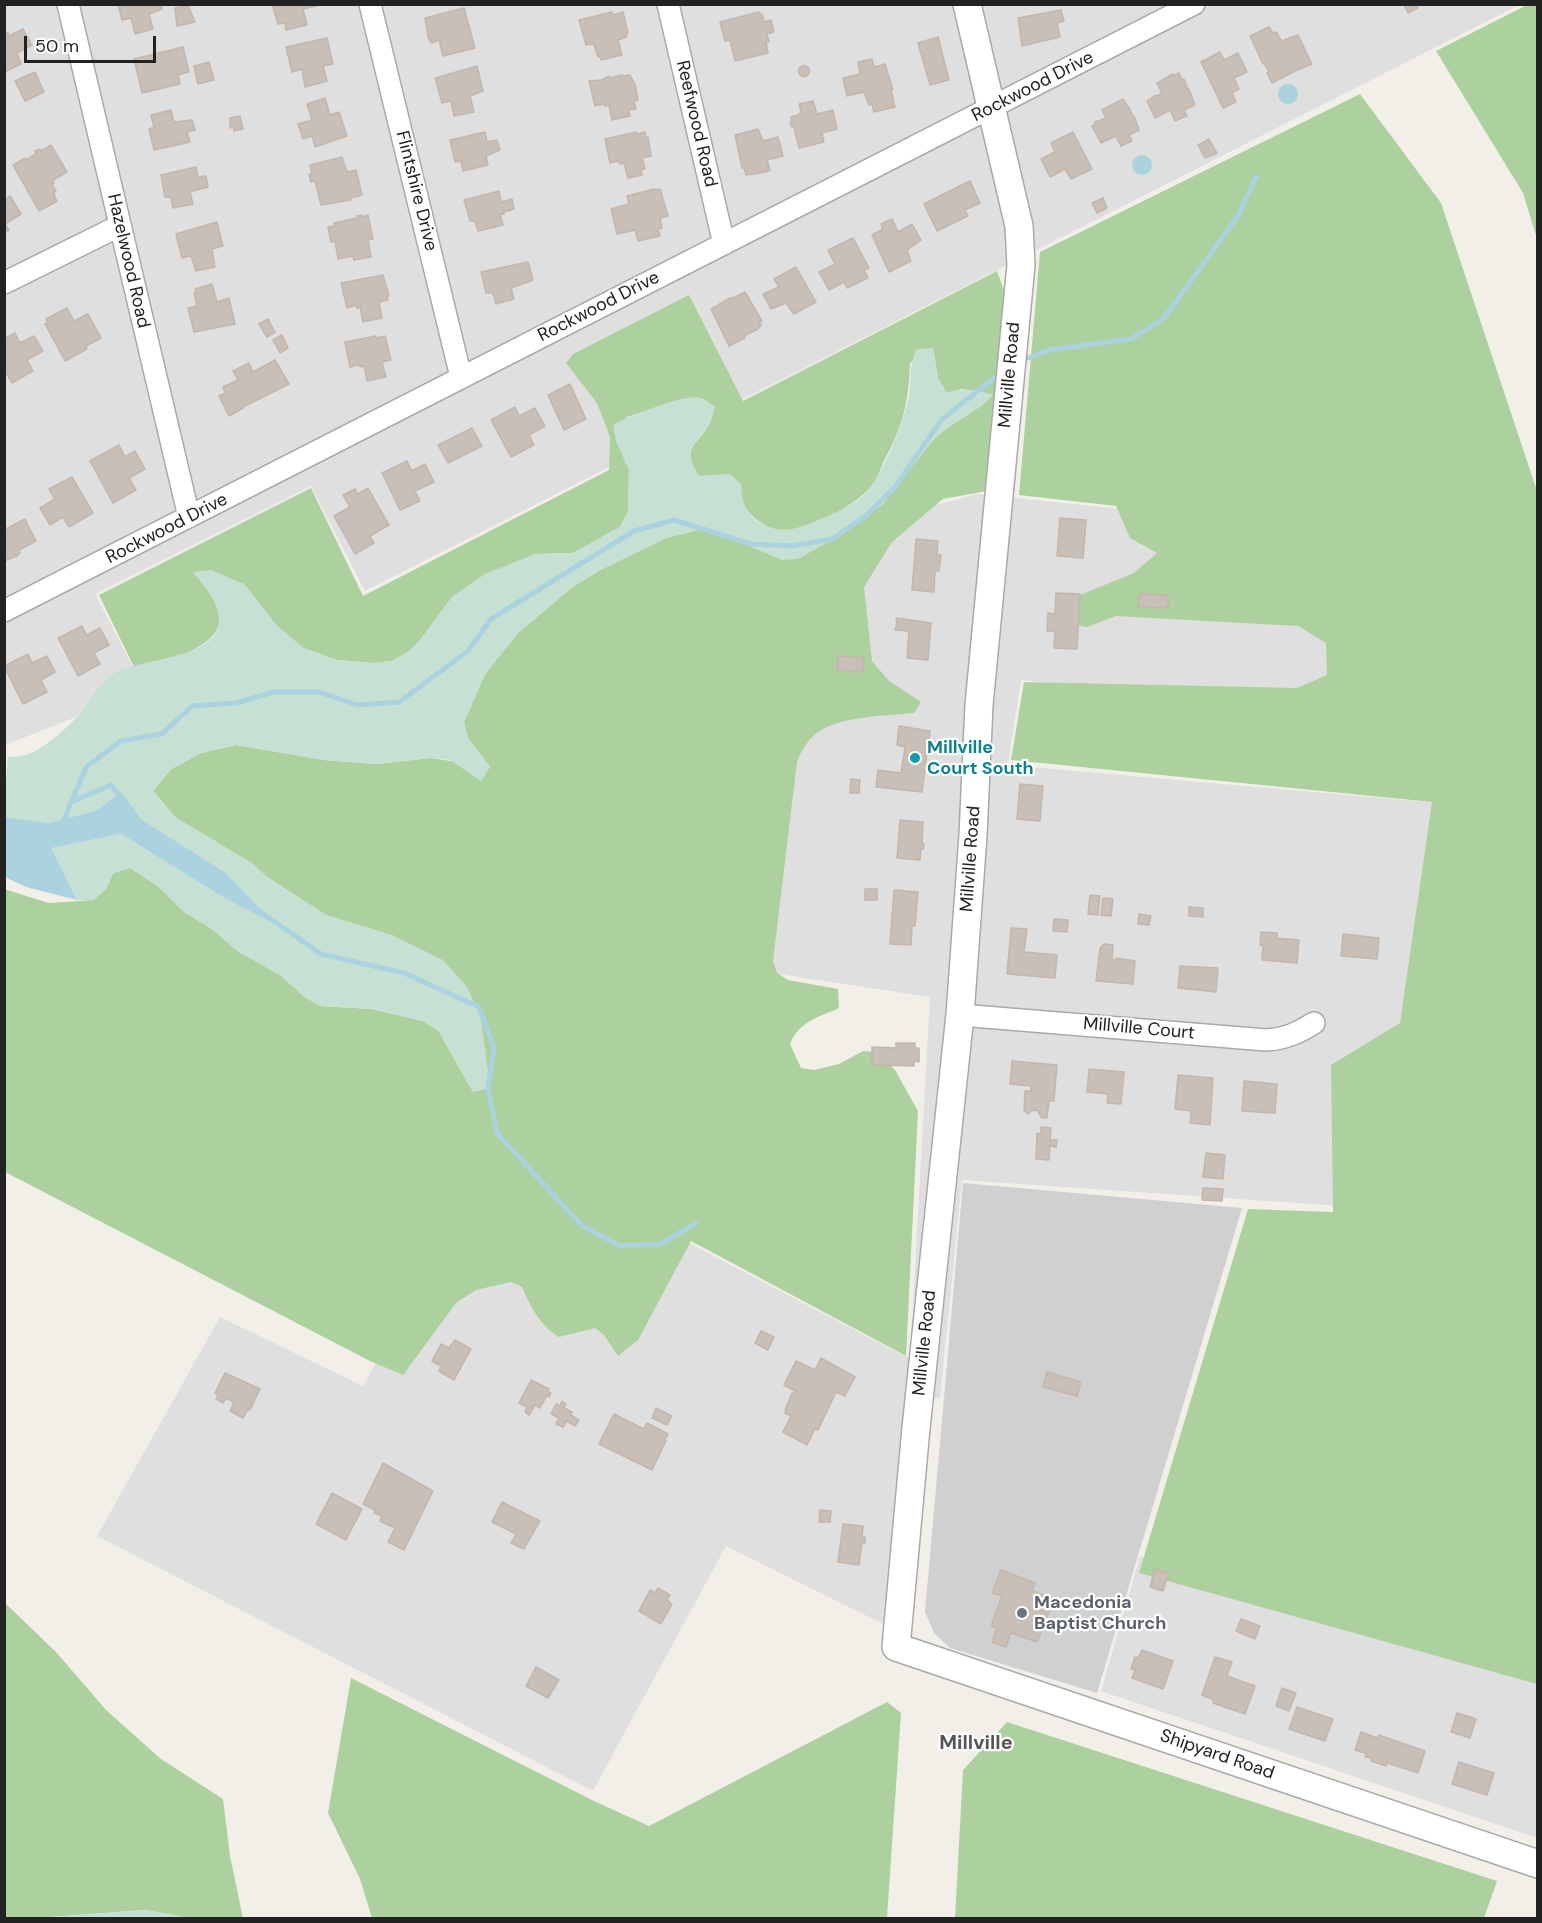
<!DOCTYPE html>
<style>
body{margin:0}
#map{position:relative;width:1542px;height:1923px;overflow:hidden;background:#f2efe9;font-family:"DM Sans",sans-serif}
canvas{display:block}
.frame{position:absolute;inset:0;border:6px solid #222;pointer-events:none}
.scale{position:absolute;left:24px;top:36px;width:132px;height:27px;box-sizing:border-box;border:3px solid #222;border-top:0;padding-left:8px;font-size:18px;line-height:21px;white-space:nowrap;color:#222;-webkit-text-stroke:4px #fff;paint-order:stroke}
</style>
<div id="map">
<canvas width="1542" height="1923"></canvas>
<div class="frame"></div>
<div class="scale">50 m</div>
</div>
<script>
const context = document.querySelector('canvas').getContext('2d');
context.lineJoin = 'round';
function fillPath(path, color) { context.fillStyle = color; context.fill(path, 'evenodd'); }
function trace(path, color, width, dash) { context.strokeStyle = color; context.lineWidth = width; context.lineCap = dash ? 'butt' : 'round'; context.setLineDash(dash || []); context.stroke(path); }
function drawText(font, color, halo, rows, align = 'center') {
  context.font = font + ' "DM Sans",sans-serif'; context.lineWidth = 4.5; context.setLineDash([]); context.textBaseline = 'middle'; context.strokeStyle = halo; context.fillStyle = color; for (const [text, x, y, turn = 0] of rows) {
    context.save(); context.translate(x, y); context.rotate((+turn || 0) * Math.PI / 180); context.textAlign = isNaN(turn) ? turn : align; if (halo) context.strokeText(text, 0, 0); context.fillText(text, 0, 0); context.restore();
  }
}
const residential = new Path2D(`
 M5 5H1519L365 591 311 486 95 594 145 690 5 745Z
 M977 494 1432 541 1414 716 1021 680 1008 765 1484 807 1399 1210 962 1180 940 1398 906 1399 887 1626 726 1546 593 1791 97 1536 220 1317 363 1386 459 1210 689 1243 910 1359 930 997 745 969 800 564 905 513Z
 M1140 1556 1537 1682V1838L1101 1691Z`);
const religious = new Path2D(`
 M963 1183 1242 1208 1097 1693 950 1648 934 1633 925 1612Z`);
const forest = new Path2D(`
 M1527 5H1538L1537 239 1523 193 1436 51Z
 M1360 94 1441 203 1537 491V1684L1139 1573 1248 1209 1333 1212 1331 1065 1400 1023 1432 802 1011 760 1024 682 1297 688 1327 675 1326 643 1298 626 1116 616 1087 627 1057 622 1075 597 1134 573 1157 553 1130 538 1116 506 1019 495 1040 252Z
 M997 271 1007 299 987 491 943 499 892 542 864 587 872 661 889 681 921 702 914 713C885 716 842 716 818 732 809 738 801 751 797 762L773 961 777 973 788 980 838 989 839 1008C819 1017 799 1021 790 1044L801 1068 814 1070 839 1064 863 1051 876 1052 895 1070 918 1111 906 1356 691 1241 638 1340 618 1356 604 1335 595 1328 559 1337C539 1325 531 1307 522 1287L511 1282 476 1290 456 1303 403 1375 370 1361 5 1172 4 889 49 903 93 900 106 889 113 873 130 868 158 886 184 912 212 929 239 952 280 975 306 998 321 1006 372 1009 423 1021 438 1030 473 1092 394 936 326 915 267 877 253 864 175 817 153 791 171 769 201 753 236 745 324 760 376 764 431 758 490 767 468 738 464 722 485 674 517 634 571 588 600 570 666 538 702 529 720 531 731 538 783 560 882 505 932 441 944 430 981 406 992 395 962 389 947 393 938 379 933 348 910 363C909 398 904 424 887 455 882 464 879 475 873 484 860 503 817 525 795 530 774 535 751 520 742 502 740 497 741 490 741 484L699 477C679 445 698 447 710 422 712 417 713 412 715 407 711 405 707 401 703 399 688 392 644 413 626 417L616 440 629 470 628 512 620 527 573 553 535 554 453 596 421 639 408 652 392 661 374 663 337 660 303 648 276 625 244 584 194 572C203 584 219 600 220 616 220 652 161 660 134 667L99 595 311 488 363 596 609 470 610 437 597 403 566 363 573 354 689 295 743 401Z
 M4 1602 57 1653 106 1710 161 1759 223 1799 230 1856 243 1918H182L179 1916 145 1910 38 1918H5Z
 M351 1678 594 1801 649 1826 887 1702 901 1713 887 1918H372L360 1879 328 1813Z
 M1007 1722 1497 1881 1484 1918H955L963 1770Z`);
const wetland = new Path2D(`
 M933 348 938 379 947 393C964 388 976 389 993 395L981 406 944 430 932 441 882 505 828 542 798 559 783 560 731 538 720 531 702 529 666 538 600 570 571 588 517 634 485 674 464 722 468 738 490 767 481 781 450 760 431 758 376 764 324 760 236 745 201 753 171 769 153 790 175 817 253 864 267 877 326 915 394 936 443 960 467 987 481 1018 490 1088 473 1092 438 1030 423 1021 372 1009 321 1006 306 998 280 975 239 952 212 929 184 912 158 886 130 868 113 873 106 889 93 900H77L50 848 121 834 221 896 274 923 226 873 141 819 121 791 98 810 49 823 5 817V791L8 757C14 756 21 757 26 755 43 750 72 724 83 710 93 697 101 680 116 672 140 660 203 658 216 632 227 610 206 589 193 572L211 570 244 584 276 625 303 648 337 660 374 663 392 661 408 652 421 639 453 596 485 574 535 554 573 553 620 527 628 512 629 470 616 440 613 425C623 419 678 398 689 398 700 397 706 401 715 407 713 412 712 417 710 421 698 446 679 445 699 476L730 474 741 484C741 502 747 517 764 525 785 535 801 527 821 519 836 513 853 505 865 494 882 476 906 419 909 394 912 375 908 368 917 349Z
 M145 1910 179 1916 182 1918H38Z`);
const water = new Path2D(`
 M1278 94a10 10 0 1 1 20 0a10 10 0 1 1-20 0Z
 M1132 165a10 10 0 1 1 20 0a10 10 0 1 1-20 0Z
 M121 791 141 819 226 873 276 925 221 896 121 834 51 848 77 900 26 887 5 877V817L49 823 98 810Z`);
const stream = new Path2D(`
 M1020 361 1049 350 1131 339 1164 318 1238 216 1256 177
 M71 802 87 766 121 741 162 734 192 706 236 703 274 692H319L357 705 399 702 468 651 491 619 634 531 674 520 751 544 792 546 832 539 867 515 895 487 942 419 996 377
 M62 825 71 802 111 785 121 797
 M262 913 321 954 404 973 479 1007 494 1047 488 1090 497 1133 582 1226 620 1246 661 1244 696 1223`);
const building = new Path2D(`
 M118 4H161L162 9 149 14 153 29 135 34 131 18 122 20Z
 M272 4H316V6L303 9 307 25 286 30 285 23 278 24Z
 M1404 4H1417L1418 8 1408 13Z
 M188 5 195 22 177 26 175 8Z
 M464 8 475 48 443 56 439 40 431 43 428 37 425 18Z
 M1061 10 1064 21 1057 23 1060 37 1022 46 1018 18Z
 M612 12V15L623 12 628 33H626L627 37 618 40 622 55 601 60 600 56 598 57 594 44 586 45 579 20Z
 M759 12V14H762L764 22 771 20 774 32 767 34 769 42 766 43 768 53 735 61 730 40 725 41 720 22Z
 M1269 27 1273 33 1276 32 1283 43 1285 42 1284 40 1298 35 1312 64 1295 71 1272 83 1267 73 1269 72 1264 63 1263 64 1250 36Z
 M23 29 32 45 17 53 21 64 4 72V32L5 34 8 33 9 36Z
 M938 37 949 80 930 85 918 43Z
 M327 38 333 64 323 66 327 81 305 87 302 69 292 72 286 47Z
 M183 47 189 72 178 75 180 84 142 93 134 59Z
 M1220 52 1224 60 1238 53 1247 72 1234 78 1239 89 1232 93 1236 102 1223 108 1201 62Z
 M872 59 874 67 885 64 893 90H891L895 107 874 112 872 104 869 105 864 92 847 96 843 78 860 74 858 62Z
 M209 62 214 80 198 84 194 66Z
 M798.5 71a5.5 5.5 0 1 1 11 0a5.5 5.5 0 1 1-11 0Z
 M477 66 483 91 470 96 474 112 454 116 451 101 442 103 435 78Z
 M35 72 44 92 25 101 15 81Z
 M1179 73 1182 80 1184 79 1188 90 1189 89 1195 105 1184 110 1187 116 1175 121 1170 110 1155 118 1147 101 1154 96 1162 94 1157 83 1173 74V76Z
 M622 75 623 76 630 75 635 84 638 100 634 101 636 109 629 110 630 116 612 120 609 105 605 106 604 104 595 106 589 81 602 80 609 76 610 78Z
 M325 98 330 115 339 112 347 136 315 147 312 136 303 139 298 124 312 120 307 104Z
 M1123 99 1128 107H1129L1133 117 1134 116 1139 130 1129 135 1132 141 1121 146 1116 136 1101 143 1092 126 1096 123 1095 122 1106 118 1102 110Z
 M813 101 817 114 833 110 837 129 822 133 824 142 799 148 794 127H792L790 122H792L791 117 798 115 801 112 799 104Z
 M171 110 174 122 192 120 195 130 187 132 190 142 154 150 149 129 154 127 151 115Z
 M240 116 243 129 234 131 233 127 230 128V118Z
 M758 129 763 141 778 137 783 156 767 160 770 170 766 172 746 175 744 168H742L735 135Z
 M485 132 487 142 497 140 500 150 486 156 488 165 463 171 461 161 455 162 450 140Z
 M636 132 637 134 645 132 646 138 648 137 651 156 642 158 645 169 641 170 642 175 628 178 624 163 620 164 619 161 610 163 605 139Z
 M1073 132 1092 169 1071 179 1065 169 1050 177 1041 159 1055 152 1051 143Z
 M1209 139 1217 153 1205 158 1198 145Z
 M51 145 67 172 53 180 54 183 52 184 56 191 54 193 55 196H54L57 201 39 211 13 165 25 158 26 160 36 154 35 151 40 149 41 151Z
 M342 157 347 172 356 170 362 195 351 198V200L321 205 315 181 311 182 309 174H312L310 165Z
 M196 167 198 177 206 176 208 187 190 192 193 204 173 208 171 197H165L161 175Z
 M970 181 980 203 965 210 968 216 937 231 924 204Z
 M654 189V190L660 189 668 216 660 218 662 228 658 229 660 236 638 241 635 230 617 234 611 209 629 204 627 196Z
 M499 191 501 202 512 199 514 209 504 212V214L500 215 503 225 478 231 475 221H470L464 200Z
 M10 196 21 214 5 224 9 230 4 233V200Z
 M1103 198 1107 208 1097 213 1092 203Z
 M362 215V217L368 215 373 239 368 240 371 257 354 260 353 256 338 259 335 241 331 242 328 227 335 226 334 223 357 218V216Z
 M892 219 898 232 912 224 921 240 907 250 911 261 889 272 872 235 883 229 881 224Z
 M217 222 223 246 212 249 215 267 196 271 191 256 182 258 176 234Z
 M853 238 869 268 864 270 868 278 847 288 844 282 829 290 819 272 835 264 828 250Z
 M528 262 533 280 511 288 514 299 496 304 493 293H486L481 272Z
 M796 267 816 302 794 314 786 303 771 309 763 294 779 287 774 279Z
 M383 275 389 296 387 297 388 300 379 302 382 318 363 322 360 307 357 308 356 305 347 308 341 283Z
 M212 284 217 302 229 298 235 324 194 332 188 308 197 306 194 293H196L195 289Z
 M745 292 762 321 759 322 761 325 758 329 744 336 745 338 729 346 711 309 730 298H733Z
 M67 308 74 321 88 314 101 338 86 346 87 349 65 361 45 324 48 323 46 319Z
 M268 319 275 332 267 337 259 324Z
 M15 333 20 343 34 336 43 351 27 360 33 371 12 383 4 369V339Z
 M282 335 288 348 280 353 273 340Z
 M376 336 377 338 385 336 391 360 382 362 386 377 367 381 364 366 360 367V365L350 367 345 342Z
 M275 360 289 384 243 407V408L229 416 219 396 225 393 223 387 238 380 233 371 249 363 253 372Z
 M570 384 586 419 564 430 548 395Z
 M515 407 519 416 535 408 545 426 529 435 534 445 511 457 491 420Z
 M472 428 482 446 448 463 438 445Z
 M119 445 125 457 135 451 145 469 129 478 136 490 113 503 90 461Z
 M407 461 412 471 425 464 434 482 415 491 420 501 400 510 382 473Z
 M72 477 93 513 69 527 63 517 50 525 40 508 55 499 49 489Z
 M368 488 389 525 370 536 374 543 355 554 334 516 350 507 343 495 355 489 358 494Z
 M1060 518 1086 520 1083 558 1057 556Z
 M25 519 36 541 19 550 20 553 17 556 4 561V530Z
 M916 539 938 541 937 555H941L939 571H935L934 592 912 590Z
 M1056 593 1080 594 1077 649 1054 648 1055 631H1047L1048 613 1055 614Z
 M1139 594 1168 595V608L1138 607Z
 M896 618 931 623 928 660 907 658 909 631 895 630 897 623Z
 M82 626 87 635 100 628 109 645 94 653 100 664 78 676 58 638Z
 M28 654 32 663 47 656 55 672 41 680 47 692 23 704 4 666Z
 M838 656 864 658 863 672 837 670Z
 M899 726 930 731 922 792 876 787 878 770 901 773 905 747 897 745Z
 M851 779 860 780 859 793H850Z
 M1020 784 1043 786 1040 821 1017 819Z
 M900 820 923 822 922 843 924 844 923 849 921 848 920 860 897 858Z
 M865 889H877V900H865Z
 M894 890 918 892 915 926H912L911 945 890 944Z
 M1090 895 1100 896 1098 915 1088 914Z
 M1103 898 1113 899 1111 916 1101 915Z
 M1189 907 1203 908V917L1189 916Z
 M1139 914 1151 916 1149 925 1138 924Z
 M1054 919 1068 920 1067 932 1053 931Z
 M1011 928 1027 929 1024 952 1057 955 1055 978 1007 974Z
 M1261 932 1277 933V938L1299 940 1297 963 1262 960 1263 945H1260Z
 M1343 934 1379 938 1377 959 1341 956Z
 M1104 944 1113 945 1112 960H1116V958L1135 961 1133 984 1096 981 1100 948Z
 M1180 966 1218 968 1216 992 1178 988Z
 M896 1043H915V1048H919V1062L914 1061V1066L872 1065V1047L896 1048Z
 M1012 1061 1057 1065 1054 1101H1049L1047 1118H1042L1037 1110 1031 1111 1028 1114 1024 1111 1025 1091H1031V1086L1010 1084Z
 M1089 1069 1124 1072 1121 1104 1107 1103 1108 1094 1087 1092Z
 M1178 1075 1213 1078 1210 1125 1190 1123 1191 1111 1175 1109Z
 M1244 1081 1277 1084 1275 1113 1242 1111Z
 M1041 1127 1051 1128 1050 1140H1057L1056 1147 1050 1146 1049 1160 1036 1159 1037 1133 1041 1134Z
 M1206 1153 1225 1155 1223 1179 1203 1177Z
 M1203 1188 1223 1189 1222 1201 1202 1200Z
 M761 1331 774 1337 768 1350 755 1343Z
 M455 1340 471 1349 454 1380 439 1371 441 1366 432 1361 441 1344 449 1348Z
 M821 1358 855 1377 845 1396 836 1392 818 1430 815 1429 807 1445 783 1432 791 1416 785 1413 786 1411 785 1410 792 1393 794 1394 795 1391 784 1385 796 1361 815 1370Z
 M1047 1372 1081 1382 1077 1396 1043 1387Z
 M225 1373 260 1389 250 1410 248 1409 243 1418 230 1411 234 1402 226 1398 223 1403 216 1399 218 1395 215 1393Z
 M531 1380 549 1389 548 1391 551 1393 549 1397 547 1395 540 1408 535 1405 529 1415 525 1412 527 1407 519 1403Z
 M562 1401 566 1404 564 1408 572 1412 571 1415 579 1420 575 1426 567 1421 563 1427 556 1424 559 1418 551 1414 556 1404 560 1406Z
 M656 1408 672 1416 667 1425 652 1418Z
 M614 1414 644 1429 647 1423 668 1434 665 1440 666 1441 652 1470 599 1444Z
 M383 1463 433 1491 404 1550 388 1542 395 1528 380 1521 382 1516 374 1513 375 1510 363 1504Z
 M332 1493 362 1509 346 1540 316 1524Z
 M502 1502 540 1521 524 1549 511 1543 516 1534 492 1522Z
 M820 1510 831 1511 830 1522H819Z
 M843 1524 863 1526 862 1537H865V1543H862L859 1565 838 1562Z
 M1155 1569 1169 1573 1163 1591 1150 1587Z
 M1001 1570 1035 1583 1032 1591 1054 1599 1037 1642 1011 1633 1006 1647 992 1642 997 1628 991 1626 1002 1596 992 1593Z
 M658 1588 670 1595 667 1600 672 1604 661 1624 639 1611 650 1590 655 1593Z
 M1241 1619 1260 1626 1255 1639 1236 1631Z
 M1142 1650 1173 1661 1163 1689 1132 1678 1135 1670 1131 1669 1135 1657 1138 1658Z
 M1215 1657 1232 1662 1227 1676 1255 1686 1245 1714 1213 1703 1214 1700 1202 1695Z
 M536 1667 559 1680 548 1698 526 1686Z
 M1282 1688 1296 1693 1289 1711 1276 1706Z
 M1297 1707 1333 1719 1325 1741 1289 1729Z
 M1457 1713 1476 1719 1470 1738 1451 1732Z
 M1361 1732 1378 1738 1379 1735 1425 1751 1418 1773 1387 1763 1386 1766 1371 1761 1372 1758 1365 1757 1367 1754 1355 1750Z
 M1459 1762 1494 1773 1487 1795 1452 1784Z`);
const minor = new Path2D(`
 M68 4 189 517
 M370 4 461 377
 M668 4 724 244
 M4 283 119 226
 M4 611 1194 4
 M960 1015 1266 1040C1285 1039 1298 1033 1314 1023`);
const tertiary = new Path2D(`
 M967 4 1019 226 1021 265 979 705 973 835 960 1015 916 1428 896 1647 1538 1864`);
const markers = [
 [915,758,6,"#0f9aa8"],
 [1022,1613,6,"#6b7280"]
];
const streetNames = [
 ["Rockwood Drive",1033,87,-27],
 ["Reefwood Road",696,124,77],
 ["Flintshire Drive",416,191,76],
 ["Hazelwood Road",128,261,77],
 ["Rockwood Drive",599,307,-27],
 ["Millville Road",1010,375,-85],
 ["Rockwood Drive",167,529,-27],
 ["Millville Road",971,859,-86],
 ["Millville Court",1139,1029,5],
 ["Millville Road",925,1343,-84],
 ["Shipyard Road",1217,1755,19]
];
const cultureNames = [
 ["Millville",927,748],
 ["Court South",927,769]
];
const worshipNames = [
 ["Macedonia",1034,1603],
 ["Baptist Church",1034,1624]
];
const neighbourhoodNames = [
 ["Millville",976,1744]
];
fillPath(residential, '#e0dfdf');
fillPath(religious, '#d0d0d0');
fillPath(forest, '#add19e');
fillPath(wetland, '#c6e0d4');
fillPath(water, '#aad3df');
trace(stream, '#aad3df', 5);
fillPath(building, '#c7bfb8');
trace(building, '#c4b6ab', 1.5);
trace(minor, '#a9a9a9', 24);
trace(tertiary, '#a9a9a9', 30);
trace(minor, '#fff', 21);
trace(tertiary, '#fff', 27);
for (const [x, y, r, color] of markers) { const dot = new Path2D(); dot.arc(x, y, r, 0, 2 * Math.PI); context.fillStyle = color; context.fill(dot); trace(dot, '#fff', 2); }
drawText('18px', '#222', '#fff', streetNames);
drawText('bold 18px', '#0d838f', '#fff', cultureNames, 'left');
drawText('bold 18px', '#5b616d', '#fff', worshipNames, 'left');
drawText('bold 20px', '#555', '#fff', neighbourhoodNames);
</script>
